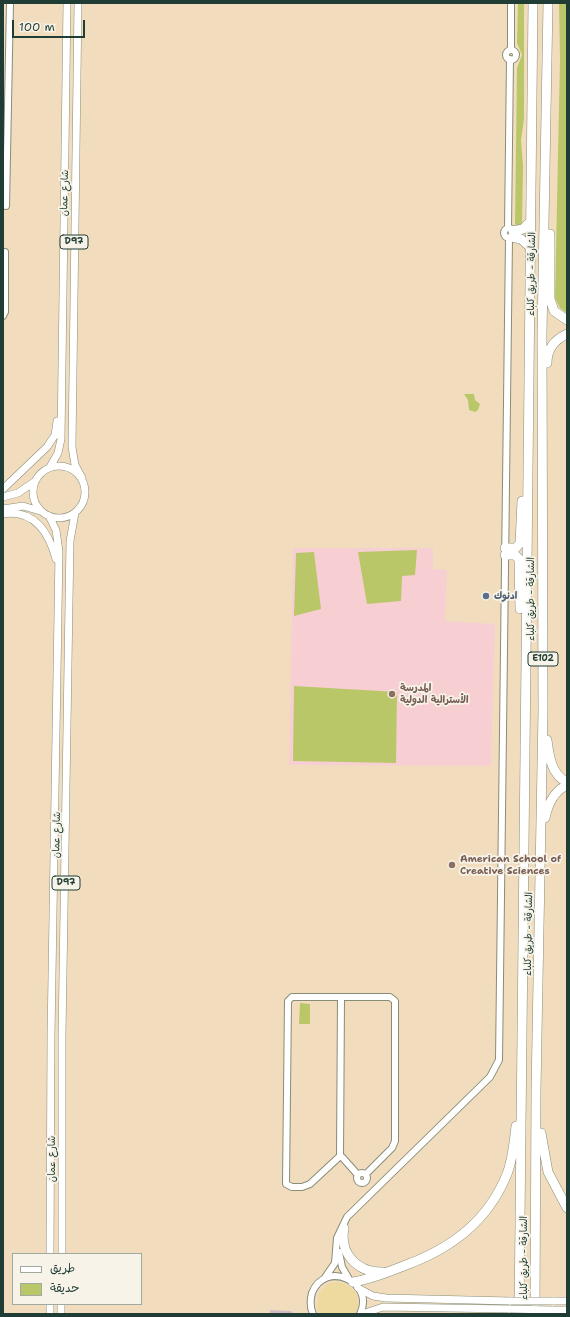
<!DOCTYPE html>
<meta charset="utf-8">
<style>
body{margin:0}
#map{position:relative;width:570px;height:1317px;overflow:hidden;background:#f1ddbd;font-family:"Shantell Sans","Playpen Sans Arabic",sans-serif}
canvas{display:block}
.frame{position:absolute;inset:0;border:4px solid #1f3d34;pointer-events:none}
.legend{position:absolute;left:12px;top:1253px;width:130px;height:52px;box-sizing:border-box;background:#f7f3e8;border:1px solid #a1aaa0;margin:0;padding:5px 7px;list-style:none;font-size:12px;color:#1f3d34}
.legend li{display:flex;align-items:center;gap:8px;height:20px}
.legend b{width:20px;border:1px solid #a1aaa0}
.scale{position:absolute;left:12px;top:20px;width:73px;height:18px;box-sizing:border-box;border:2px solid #1f3d34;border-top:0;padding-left:5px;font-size:12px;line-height:14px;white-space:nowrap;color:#1f3d34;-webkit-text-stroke:3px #f7f3e8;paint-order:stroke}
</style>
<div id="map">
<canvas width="570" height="1317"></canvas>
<div class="frame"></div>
<ul class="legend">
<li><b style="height:5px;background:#fff"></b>طريق</li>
<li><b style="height:11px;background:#b9c769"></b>حديقة</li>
</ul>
<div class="scale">100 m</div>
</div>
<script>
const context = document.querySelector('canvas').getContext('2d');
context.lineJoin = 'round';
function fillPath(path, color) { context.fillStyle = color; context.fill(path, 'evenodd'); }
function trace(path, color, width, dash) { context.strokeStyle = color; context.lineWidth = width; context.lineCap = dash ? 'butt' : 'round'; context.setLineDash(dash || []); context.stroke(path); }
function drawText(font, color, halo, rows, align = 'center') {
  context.font = font + ' "Shantell Sans","Playpen Sans Arabic",sans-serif'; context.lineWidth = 3.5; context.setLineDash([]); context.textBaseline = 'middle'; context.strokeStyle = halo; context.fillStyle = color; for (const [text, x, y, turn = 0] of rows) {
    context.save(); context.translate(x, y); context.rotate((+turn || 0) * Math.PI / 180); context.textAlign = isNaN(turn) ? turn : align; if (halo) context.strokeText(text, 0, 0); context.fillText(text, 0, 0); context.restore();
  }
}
const built = new Path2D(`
 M293 548H433V569L447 570 445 621 495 624 491 766 289 765Z`);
const industrial = new Path2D(`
 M270 1310 291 1311 294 1314H270Z`);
const green = new Path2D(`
 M518 3H524V119L521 140 523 167 522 223 517 227 515 224 517 68 522 55 517 43Z
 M559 3H567V313L560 308 555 298 560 60Z
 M464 394H474L475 400 480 404 478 410 475 412 469 410 468 400Z
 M417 550 415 575 402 576 401 601 367 604 358 552Z
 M314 552 321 609 294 616 296 553Z
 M294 686 397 692 396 763 293 761Z
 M300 1003 310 1004V1024H299Z`);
const sand = new Path2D(`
 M339 1282C355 1286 361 1298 356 1313L320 1314 317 1307 319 1293 329 1283Z`);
const minor = new Path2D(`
 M511 50V3
 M506 55a5 5 0 1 1 10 0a5 5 0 1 1-10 0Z
 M6 206 10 3
 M504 233a5 5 0 1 1 10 0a5 5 0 1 1-10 0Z
 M508 228 510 59
 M3 316 5 312V252
 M340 1157 341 997
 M357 1178a5 5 0 1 1 10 0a5 5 0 1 1-10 0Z
 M358 1175 342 1157H339L310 1184 302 1187H292L286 1184 288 1001 292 997H390L395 1001V1141L392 1148 366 1174
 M339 1252 342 1267 349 1279
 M324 1279 335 1263 337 1238 347 1217 490 1077 499 1060 509 238
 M313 1314C310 1307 310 1300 312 1293 325 1259 376 1282 360 1314`);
const major = new Path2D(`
 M78 3 72 447 75 465 82 478
 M33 492a26 26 0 1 1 52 0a26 26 0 1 1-52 0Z
 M50 467 58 453 61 439 67 3
 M3 489 47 447 55 435 57 421
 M3 497 18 493 34 482
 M3 509 23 506 40 511
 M3 514C35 509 49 533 56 559
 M49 516 56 530 59 552 51 1036 50 1254
 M62 1254V1035L70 541 75 513
 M358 1288 373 1296 386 1298 511 1301
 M553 1301H567
 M552 1310H567
 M50 1314V1304
 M61 1314V1304
 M362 1314 383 1307 510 1309`);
const highway = new Path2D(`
 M513 231 523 229 530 222
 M550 234V299L554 311 567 320
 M512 237 521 239 530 247
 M547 363C547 349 554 340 567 334
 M505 548H516L520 543 522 501
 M505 555H515L519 559 520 609
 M547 740C549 755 551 775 567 782
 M545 818C548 804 554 791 567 785
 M541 1133 548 1172 567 1208
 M344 1228C339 1253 357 1273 383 1272
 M353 1282C372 1279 388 1272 406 1265 452 1248 488 1221 507 1174 513 1159 514 1142 516 1126
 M519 1314 533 3
 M535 1314 536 1090 543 711 542 334 548 3`);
const majorBridge = new Path2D(`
 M511 1301H553
 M510 1309 552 1310`);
const markers = [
 [486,596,4,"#5c6f8a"],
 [392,694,4,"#8d6e63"],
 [452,865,4,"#8d6e63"]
];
const shields = [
 [74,242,28],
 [543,659,30],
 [66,883,28]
];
const shieldNames = [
 ["D97",74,242],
 ["E102",543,659],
 ["D97",66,883]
];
const streetNames = [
 ["شارع عمان",65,193,-89],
 ["الشارقة - طريق كلباء",532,274,-89],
 ["الشارقة - طريق كلباء",531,599,-90],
 ["شارع عمان",57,835,-89],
 ["الشارقة - طريق كلباء",529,934,-89],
 ["شارع عمان",52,1159,-90],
 ["الشارقة - طريق كلباء",524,1258,-90]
];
const serviceNames = [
 ["ادنوك",494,596]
];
const educationNames = [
 ["المدرسة",400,688],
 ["الأسترالية الدولية",400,700],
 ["American School of",460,859],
 ["Creative Sciences",460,871]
];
fillPath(built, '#f7cfd3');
fillPath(industrial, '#d2bdc7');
fillPath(green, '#b9c769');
fillPath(sand, '#eeda9e');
trace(minor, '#888d78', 8);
trace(major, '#888d78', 8);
trace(highway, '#888d78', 10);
trace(minor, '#fff', 6);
trace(major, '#fff', 7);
trace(highway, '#fff', 9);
trace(majorBridge, '#888d78', 8, []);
trace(majorBridge, '#fff', 7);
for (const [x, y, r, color] of markers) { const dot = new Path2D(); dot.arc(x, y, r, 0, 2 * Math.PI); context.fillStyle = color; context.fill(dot); trace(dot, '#f7f3e8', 1.5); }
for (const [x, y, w] of shields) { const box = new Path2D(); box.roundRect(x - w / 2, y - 7, w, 14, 3); context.fillStyle = '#f7f3e8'; context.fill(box); trace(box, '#1f3d34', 1); }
drawText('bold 9px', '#1f3d34', null, shieldNames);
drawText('10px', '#1f3d34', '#f7f3e8', streetNames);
drawText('bold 10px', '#4e5e75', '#f7f3e8', serviceNames, 'left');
drawText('bold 10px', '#785e54', '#f7f3e8', educationNames, 'left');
</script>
